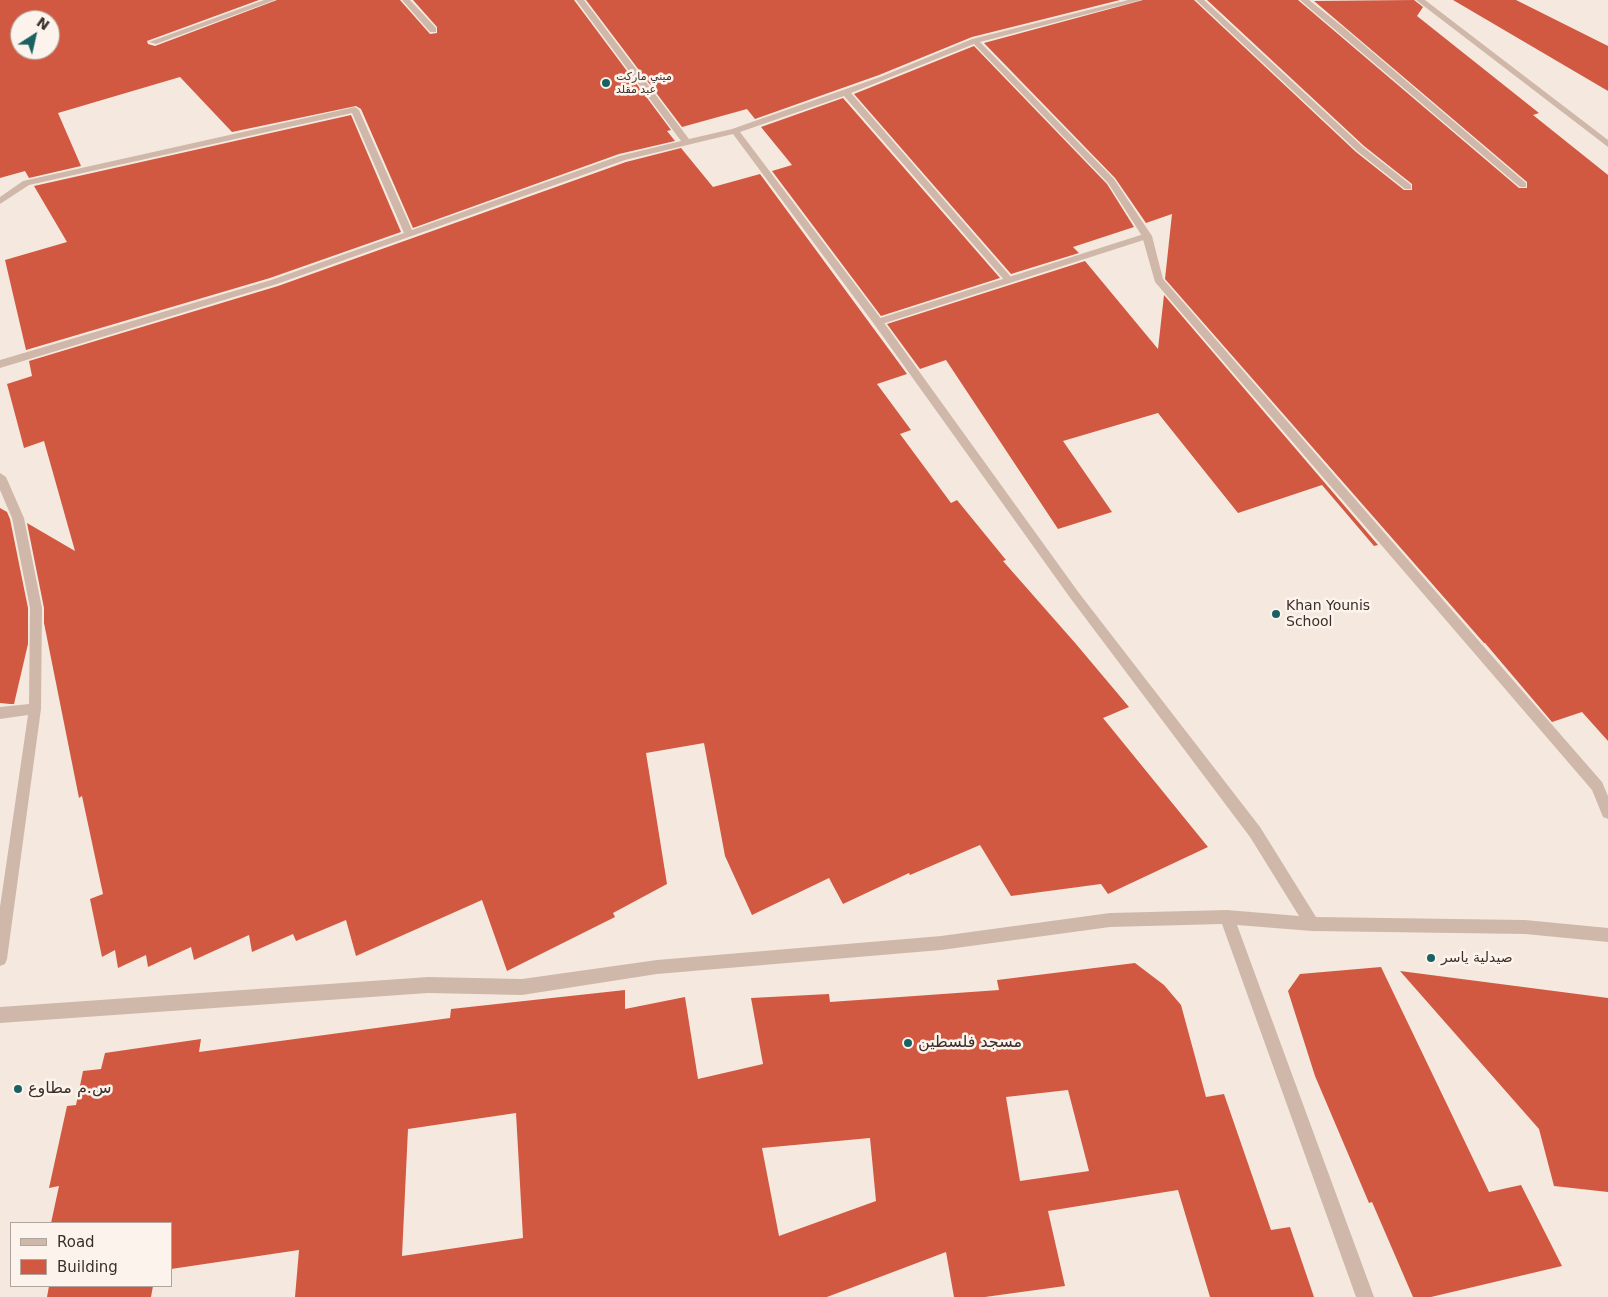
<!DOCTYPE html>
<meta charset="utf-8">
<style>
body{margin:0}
#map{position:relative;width:1608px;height:1297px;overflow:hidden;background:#f5e9df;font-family:"DejaVu Sans",sans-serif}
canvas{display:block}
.legend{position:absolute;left:10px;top:1222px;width:162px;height:65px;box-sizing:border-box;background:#fcf4ec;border:1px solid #afa59e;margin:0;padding:6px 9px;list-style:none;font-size:15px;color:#3c2e29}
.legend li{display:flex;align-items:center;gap:10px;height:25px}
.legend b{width:25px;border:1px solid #afa59e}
.north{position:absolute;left:10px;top:10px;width:50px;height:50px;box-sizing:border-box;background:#fcf4ec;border:1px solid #afa59e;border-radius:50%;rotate:35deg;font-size:14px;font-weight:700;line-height:20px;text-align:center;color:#3c2e29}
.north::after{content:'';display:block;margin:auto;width:18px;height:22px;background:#1a6262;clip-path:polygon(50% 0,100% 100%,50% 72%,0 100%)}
</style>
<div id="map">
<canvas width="1608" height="1297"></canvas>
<ul class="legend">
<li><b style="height:6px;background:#cfb8a9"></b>Road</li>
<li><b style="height:14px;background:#d25941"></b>Building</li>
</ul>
<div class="north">N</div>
</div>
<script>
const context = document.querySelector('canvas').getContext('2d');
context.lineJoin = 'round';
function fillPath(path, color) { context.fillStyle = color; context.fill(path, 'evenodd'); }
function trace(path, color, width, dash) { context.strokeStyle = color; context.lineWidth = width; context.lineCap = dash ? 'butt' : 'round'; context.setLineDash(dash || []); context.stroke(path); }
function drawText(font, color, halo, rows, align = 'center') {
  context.font = font + ' "DejaVu Sans","Noto Naskh Arabic",sans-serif'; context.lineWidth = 5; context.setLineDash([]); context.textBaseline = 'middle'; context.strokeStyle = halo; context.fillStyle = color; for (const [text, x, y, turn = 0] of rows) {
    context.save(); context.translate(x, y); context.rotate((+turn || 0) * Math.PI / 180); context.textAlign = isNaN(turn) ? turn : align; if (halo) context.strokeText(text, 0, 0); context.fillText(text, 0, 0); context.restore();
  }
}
const building = new Path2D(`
 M0 0H259L147 41 148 44 155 46 277 0H400L430 34 437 33V27L413 0H574L671 130 667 131 675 141 619 154 413 228 361 109 356 106 232 132 180 77 58 113 81 166 29 178 25 171 0 178ZM20 20H50V50H20Z
 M586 0H1120L972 37 879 75 755 119 747 109 682 127Z
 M1143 0H1194L1356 152 1404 190H1412V184L1364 146 1207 0H1298L1519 188H1527V182L1314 1 1414 0 1423 7 1417 16 1539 113 1533 115 1608 175V741L1582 712 1552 722 1485 643H1484L1165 279 1172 214 1146 223 1115 178 984 43Z
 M1453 0H1516L1608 46V91Z
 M974 46 1107 184 1134 227 1073 247 1079 253 1011 274 854 94Z
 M843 98 1000 278 881 316 772 171 792 165 761 127Z
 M351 115 401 232 270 278 26 350 5 260 67 242 34 186Z
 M681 148 713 187 760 174 907 374 877 384 911 430 900 434 951 503 957 500 1006 560 1003 561 1076 644 1129 707 1103 718 1208 847 1108 894 1101 884 1011 896 980 845 910 875 909 873 843 904 829 878 752 915 725 856 704 743 646 753 667 884 613 913 615 917 507 971 482 900 356 956 346 920 296 941 293 934 252 952 249 935 194 960 191 947 148 967 146 955 118 968 115 950 102 957 90 899 103 894 82 796 79 798 44 623V608L27 523 75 551 44 441 24 448 7 384 32 376 29 361 278 286 626 162Z
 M1085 261 1158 349 1164 295 1378 545 1374 546 1322 485 1238 513 1158 413 1063 441 1112 512 1058 529 946 360 920 369 887 324Z
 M0 508 7 512 10 519 28 608V644L14 704H10L0 703Z
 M1135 963 1164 985 1181 1005 1206 1097 1224 1094 1271 1230 1290 1227 1314 1297H1210L1178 1190 1048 1211 1065 1286 985 1297H954L946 1252 827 1297H295L299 1250 171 1269V1223H51L59 1186 49 1188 67 1106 76 1105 83 1071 101 1069 105 1053 201 1039 199 1052 450 1018 451 1009 625 990V1009L685 997 698 1079 763 1064 751 998 829 994 830 1002 999 990 997 980ZM1068 1090 1089 1171 1020 1181 1006 1097ZM516 1113 523 1238 402 1256 408 1129ZM870 1138 876 1201 779 1236 762 1148Z
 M1381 967 1489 1192 1521 1185 1562 1266 1431 1297H1413L1372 1202 1369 1203 1315 1076 1288 991 1300 974Z
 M1400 971 1608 998V1192L1554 1186 1539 1129Z
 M49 1286H153L151 1297H47Z`);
const service = new Path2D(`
 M1147 233 1152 236 1150 238 882 324 878 325 873 322 874 320Z`);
const minor = new Path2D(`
 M264 0H275L156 44 149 42Z
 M402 0H410L436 28V32H430Z
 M576 0H584L689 139 732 129 880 77 972 39 1128 0H1141L980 42 1114 179 1152 236 1163 279 1602 782 1608 796V819L1603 817 1592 790 1155 282 1142 236 1108 183 974 44 851 93 1012 278V282H1006L844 96 740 132 882 320 1079 593 1260 827 1316 917 1525 920 1608 928V942L1525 934 1312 931 1237 925 1374 1297H1356L1222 924 1110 927 941 950 657 974 522 995 428 993 0 1023V1007L428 977 522 979 657 960 941 936 1110 913 1227 910 1299 916 1250 837 1071 599 874 324 733 134 625 160 277 284 0 368V360L271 280 404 233 352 113 29 185 0 204V197L23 181 355 107 359 110 412 230 619 156 681 141Z
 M1196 0H1204L1363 147 1411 185V189H1405L1357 151Z
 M1300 0H1309L1344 28 1526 183V187H1520Z
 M1416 0H1425L1608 140V147Z
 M0 473 6 477 24 518 42 608 41 709 7 959 5 964 0 966V907L28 715 0 719V707L29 704 30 608 12 518 0 490Z`);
const markers = [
 [606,83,5,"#1a6262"],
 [1276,614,5,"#1a6262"],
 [1431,958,5,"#1a6262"],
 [908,1043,5,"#1a6262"],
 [18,1089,5,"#1a6262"]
];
const farPoinames = [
 ["ميني ماركت",616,77],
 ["عبد مقلد",616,90]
];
const poiNames = [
 ["Khan Younis",1286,606],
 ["School",1286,622],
 ["صيدلية ياسر",1441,958]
];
const nearPoinames = [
 ["مسجد فلسطين",918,1043],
 ["س.م مطاوع",28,1089]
];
fillPath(building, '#d25941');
fillPath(service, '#cfb8a9');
fillPath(minor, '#cfb8a9');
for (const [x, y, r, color] of markers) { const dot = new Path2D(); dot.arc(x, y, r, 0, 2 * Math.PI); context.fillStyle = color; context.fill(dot); trace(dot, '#fcf4ec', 2); }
drawText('11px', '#3c2e29', '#fcf4ec', farPoinames, 'left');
drawText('14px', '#3c2e29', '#fcf4ec', poiNames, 'left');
drawText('16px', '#3c2e29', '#fcf4ec', nearPoinames, 'left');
</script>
